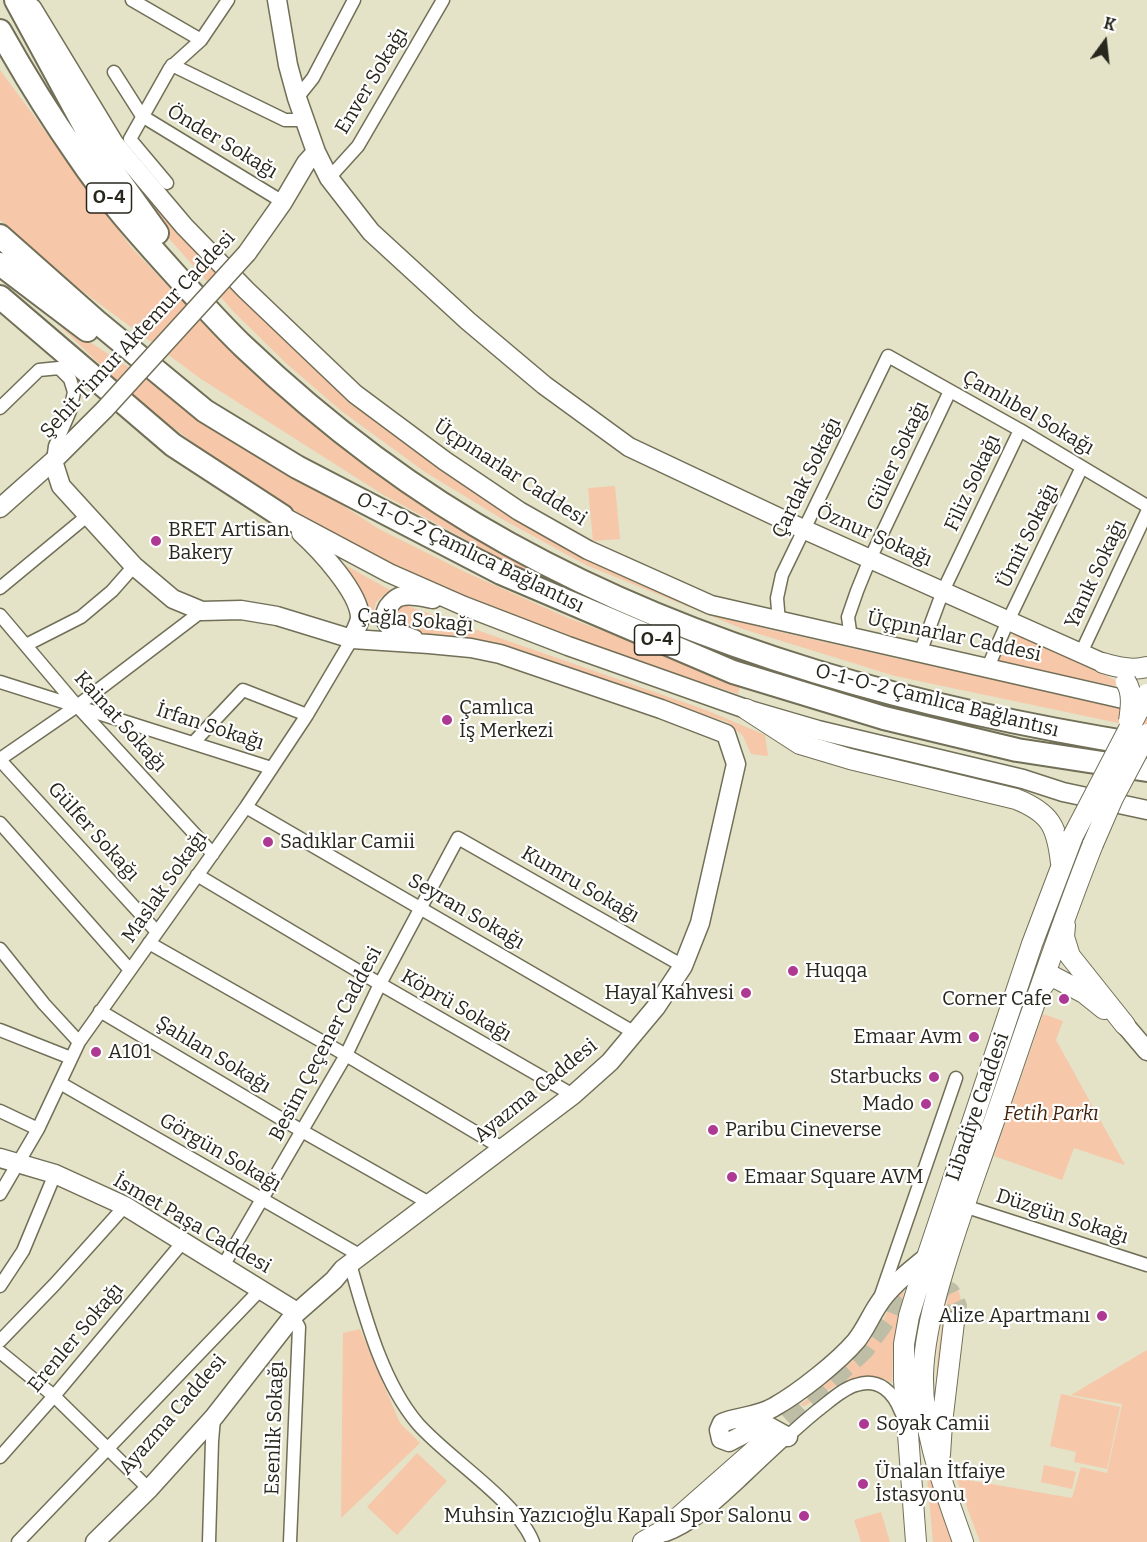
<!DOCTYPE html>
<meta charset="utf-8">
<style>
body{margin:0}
#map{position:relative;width:1147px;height:1542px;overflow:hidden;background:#e4e2c7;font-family:Bitter,serif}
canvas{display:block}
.north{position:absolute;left:1075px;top:12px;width:60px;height:60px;-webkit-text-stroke:4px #fff;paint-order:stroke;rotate:15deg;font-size:16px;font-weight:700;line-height:24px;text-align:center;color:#28271d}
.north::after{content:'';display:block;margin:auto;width:21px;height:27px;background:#28271d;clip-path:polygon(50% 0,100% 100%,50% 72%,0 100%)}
</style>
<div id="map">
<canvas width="1147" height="1542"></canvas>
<div class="north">K</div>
</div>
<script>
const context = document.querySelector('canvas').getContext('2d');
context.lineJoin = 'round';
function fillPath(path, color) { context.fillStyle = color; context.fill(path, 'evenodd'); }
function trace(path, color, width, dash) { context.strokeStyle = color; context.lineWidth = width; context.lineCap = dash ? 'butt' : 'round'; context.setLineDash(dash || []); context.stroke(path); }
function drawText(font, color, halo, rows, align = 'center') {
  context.font = font + ' Bitter,serif'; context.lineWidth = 4.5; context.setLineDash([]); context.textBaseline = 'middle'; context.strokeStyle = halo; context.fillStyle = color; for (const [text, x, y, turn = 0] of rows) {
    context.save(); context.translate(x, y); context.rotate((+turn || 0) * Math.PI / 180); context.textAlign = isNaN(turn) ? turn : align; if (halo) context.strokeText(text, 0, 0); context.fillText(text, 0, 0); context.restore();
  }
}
const green = new Path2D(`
 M0 70 131 247 169 287 285 401 327 431 557 579 555 585 486 553 487 551 382 494 201 379 77 287 0 220Z
 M108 154 184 239 247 301 457 477 708 611 767 629 900 659 1055 688 1147 710V729L895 676 743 629 586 565 504 520 425 472 340 410 287 364 234 312 159 227Z
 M7 275 82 337 379 529 467 573 568 618 741 682 738 694 658 668 468 600 354 546 278 501 206 452 140 403Z
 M615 486 620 539 593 541 588 488Z
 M343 564 390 590 376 602 371 621 340 568Z
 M405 605 706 710 765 735 768 756 751 754 743 736 727 722 492 646 400 630 392 620 396 608Z
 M1015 632 1115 680 1116 686 997 663Z
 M1043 1014 1063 1021 1056 1040 1125 1165 1074 1148 1062 1180 994 1156Z
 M951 1288 958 1290C971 1317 945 1374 936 1402 936 1358 939 1331 951 1288Z
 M904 1290 893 1349 892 1383C860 1364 831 1388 805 1406L800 1405 850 1363 864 1348 883 1322 889 1305Z
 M360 1329 400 1423 420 1443 341 1518 343 1333Z
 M1147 1350V1542H980L956 1478 1072 1498 1081 1467 1107 1473 1122 1404 1071 1395Z
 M1061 1394 1120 1407 1107 1469 1074 1462 1076 1452 1050 1446Z
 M417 1453 447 1481 397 1535 367 1507Z
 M925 1456 952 1542H933Z
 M1044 1465 1076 1472 1072 1489 1041 1482Z
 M881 1512 890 1542H861L854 1520Z`);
const primaryTunnel = new Path2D(`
 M765 1441 864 1350 885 1321 895 1297 906 1286 924 1282 950 1292 957 1306 954 1322`);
const street = new Path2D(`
 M132 0 201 40
 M172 65 285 120H304
 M114 72 142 116 283 202
 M297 98 313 78 354 0
 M329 178 358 146 443 0
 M167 183 130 139 170 68 201 40 228 0
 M0 408 39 370 59 368 70 379 74 392 70 411 55 446 53 461
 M0 588 87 516
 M0 615 77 706 213 854
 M779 622 777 598 782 575 888 356 1020 430 1147 506
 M851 638 848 617 857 591 870 559 950 391
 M26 645 81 617 112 591 134 566
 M920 653 943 591 1020 430
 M1081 653 1147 512
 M988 667 1008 621 1082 467
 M0 682 271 768
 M194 742 243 690 307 715
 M0 759 77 706 202 611
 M0 760 157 932
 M246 807 635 1033
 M0 823 130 970
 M197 875 380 984 573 1095
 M149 943 346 1055 502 1148
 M0 949 44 1004 79 1042
 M100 1011 302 1131 431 1204
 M0 1030 71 1058
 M60 1083 361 1256
 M0 1111 38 1129
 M0 1194 38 1129 79 1042 246 807 307 715 352 639
 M964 1206 1147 1265
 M350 1264C365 1316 382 1382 418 1424 450 1460 516 1500 533 1542
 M223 1266 346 1055 380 984 458 838 683 966
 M0 1286 23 1251 55 1174
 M881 1295 956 1078
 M0 1341 55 1284 125 1206
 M0 1352 54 1396 149 1489
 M0 1457 54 1396 182 1243
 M666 1535C695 1524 717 1502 740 1481 765 1457 791 1432 818 1410 830 1401 842 1389 856 1385 879 1377 894 1393 901 1412
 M18 1542 261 1289
 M209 1542 212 1441 214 1418
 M290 1542 299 1327 293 1316`);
const secondary = new Path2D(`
 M277 0 288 65 297 98 316 152 329 178 371 232 468 321 544 385 629 447 803 529 1103 663
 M32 8 114 143 184 226 246 290 355 394 445 461 519 511 588 550 711 605 1145 704
 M247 253 283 202 306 163 316 152
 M53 461 61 486 134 566 173 599 202 611 241 610 277 616 352 639 429 644 471 648 500 654 661 709 726 734 736 764 700 923 683 966 656 1007 610 1062 573 1095 343 1269 334 1280 293 1316 214 1417 149 1489 95 1542
 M0 508 53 461 105 409
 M282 516 389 573 464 606 568 646 746 709 818 730 1023 779 1063 792 1147 810
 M301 533C319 549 359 592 360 617 360 623 354 633 352 639
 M414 639C400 634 377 626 388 607 391 603 394 599 399 597 410 593 421 597 433 599
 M1125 1025 1147 1051
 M0 1158 55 1174 125 1206 292 1309
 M788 1437 768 1426 758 1427 729 1442 721 1439 719 1430 722 1423C738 1416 758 1417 774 1407 799 1393 838 1362 856 1341 865 1330 870 1317 878 1305 889 1287 910 1271 927 1257`);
const primary = new Path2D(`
 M1103 663C1117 667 1132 671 1147 667
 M746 709 800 744 850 759 1016 799C1051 813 1057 827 1061 863
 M1065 925 1064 937 1070 956 1125 1025
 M1041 988 1048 979 1054 977 1084 993 1104 1009
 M940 1455 942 1423 954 1322
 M643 1542 664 1530 765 1441
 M916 1542 904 1380V1344L909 1316 927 1257 1032 944 1073 836
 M963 1542C944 1487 922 1434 923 1375 924 1343 931 1313 940 1282 955 1229 974 1178 992 1127 1025 1032 1056 937 1093 844`);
const highway = new Path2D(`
 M16 0 98 151 157 233
 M0 31C24 74 50 116 78 156 108 201 145 241 181 281 202 303 222 326 244 347 323 422 413 491 509 544 704 652 923 710 1143 745
 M0 236 96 321 205 411 297 467 501 573 733 672 884 718 1017 750 1147 770
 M0 264 87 330
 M0 297 173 445 282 516`);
const secondaryBridge = new Path2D(`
 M105 409 247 253`);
const primaryBridge = new Path2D(`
 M1126 682C1133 693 1131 708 1129 721
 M1073 836 1147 694
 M1093 844 1113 798 1147 734`);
const markers = [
 [156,541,6,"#ad3992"],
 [447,720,6,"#ad3992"],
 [268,842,6,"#ad3992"],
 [793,971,6,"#ad3992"],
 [746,993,6,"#ad3992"],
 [1064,999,6,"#ad3992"],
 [974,1037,6,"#ad3992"],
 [96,1052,6,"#ad3992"],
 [934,1077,6,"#ad3992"],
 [926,1104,6,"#ad3992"],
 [713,1130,6,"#ad3992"],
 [732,1177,6,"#ad3992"],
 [1102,1316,6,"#ad3992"],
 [864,1424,6,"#ad3992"],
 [863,1484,6,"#ad3992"],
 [804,1516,6,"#ad3992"]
];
const shields = [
 [109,198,45],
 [657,640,45]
];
const shieldNames = [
 ["O-4",109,198],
 ["O-4",657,640]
];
const streetNames = [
 ["Enver Sokağı",372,81,-59],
 ["Önder Sokağı",222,142,31],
 ["Şehit Timur Aktemur Caddesi",138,335,-47],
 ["Çamlıbel Sokağı",1028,413,30],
 ["Güler Sokağı",898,456,-65],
 ["Üçpınarlar Caddesi",510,473,33],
 ["Çardak Sokağı",807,478,-64],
 ["Filiz Sokağı",973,483,-65],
 ["Öznur Sokağı",874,536,24],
 ["Ümit Sokağı",1028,536,-64],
 ["O-1-O-2 Çamlıca Bağlantısı",470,553,26],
 ["Yanık Sokağı",1096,574,-65],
 ["Çağla Sokağı",415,621,5],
 ["Üçpınarlar Caddesi",954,637,12],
 ["O-1-O-2 Çamlıca Bağlantısı",937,701,14],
 ["Kainat Sokağı",120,722,48],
 ["İrfan Sokağı",210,727,18],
 ["Gülfer Sokağı",93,832,48],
 ["Kumru Sokağı",580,885,30],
 ["Maslak Sokağı",165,887,-55],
 ["Seyran Sokağı",466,912,30],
 ["Köprü Sokağı",456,1006,30],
 ["Besim Çeçener Caddesi",326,1044,-62],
 ["Şahlan Sokağı",213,1055,31],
 ["Ayazma Caddesi",536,1091,-39],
 ["Libadiye Caddesi",978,1107,-71],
 ["Görgün Sokağı",220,1153,30],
 ["Düzgün Sokağı",1062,1217,18],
 ["İsmet Paşa Caddesi",192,1224,30],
 ["Erenler Sokağı",76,1338,-50],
 ["Ayazma Caddesi",173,1415,-49],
 ["Esenlik Sokağı",275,1428,-88]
];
const poiNames = [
 ["BRET Artisan",168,530],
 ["Bakery",168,553],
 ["Çamlıca",459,708],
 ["İş Merkezi",459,731],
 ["Sadıklar Camii",280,842],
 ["Huqqa",805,971],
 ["Hayal Kahvesi",734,993,"right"],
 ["Corner Cafe",1052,999,"right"],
 ["Emaar Avm",962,1037,"right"],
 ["A101",108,1052],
 ["Starbucks",922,1077,"right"],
 ["Mado",914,1104,"right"],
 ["Paribu Cineverse",725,1130],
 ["Emaar Square AVM",744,1177],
 ["Alize Apartmanı",1090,1316,"right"],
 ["Soyak Camii",876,1424],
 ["Ünalan İtfaiye",875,1472],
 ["İstasyonu",875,1495],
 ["Muhsin Yazıcıoğlu Kapalı Spor Salonu",792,1516,"right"]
];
const parkNames = [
 ["Fetih Parkı",1051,1114]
];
fillPath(green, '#f6c7a9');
trace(primaryTunnel, '#bebda5', 20, [20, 10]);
trace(street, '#716f57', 15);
trace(secondary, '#716f57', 21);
trace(primary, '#716f57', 22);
trace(highway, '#716f57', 26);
trace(street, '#fff', 12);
trace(secondary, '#fff', 18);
trace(primary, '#fff', 20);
trace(highway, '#fff', 22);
trace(secondaryBridge, '#716f57', 21, []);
trace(primaryBridge, '#716f57', 22, []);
trace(secondaryBridge, '#fff', 18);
trace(primaryBridge, '#fff', 20);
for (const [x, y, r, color] of markers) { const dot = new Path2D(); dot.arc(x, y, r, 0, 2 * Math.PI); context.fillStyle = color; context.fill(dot); trace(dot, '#fff', 2); }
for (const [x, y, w] of shields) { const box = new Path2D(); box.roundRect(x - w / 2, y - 15, w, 30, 4.5); context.fillStyle = '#fff'; context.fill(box); trace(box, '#28271d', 1.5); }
drawText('bold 18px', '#28271d', null, shieldNames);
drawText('20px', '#28271d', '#fff', streetNames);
drawText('20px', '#28271d', '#fff', poiNames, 'left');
drawText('italic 20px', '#45240d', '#fff', parkNames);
</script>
